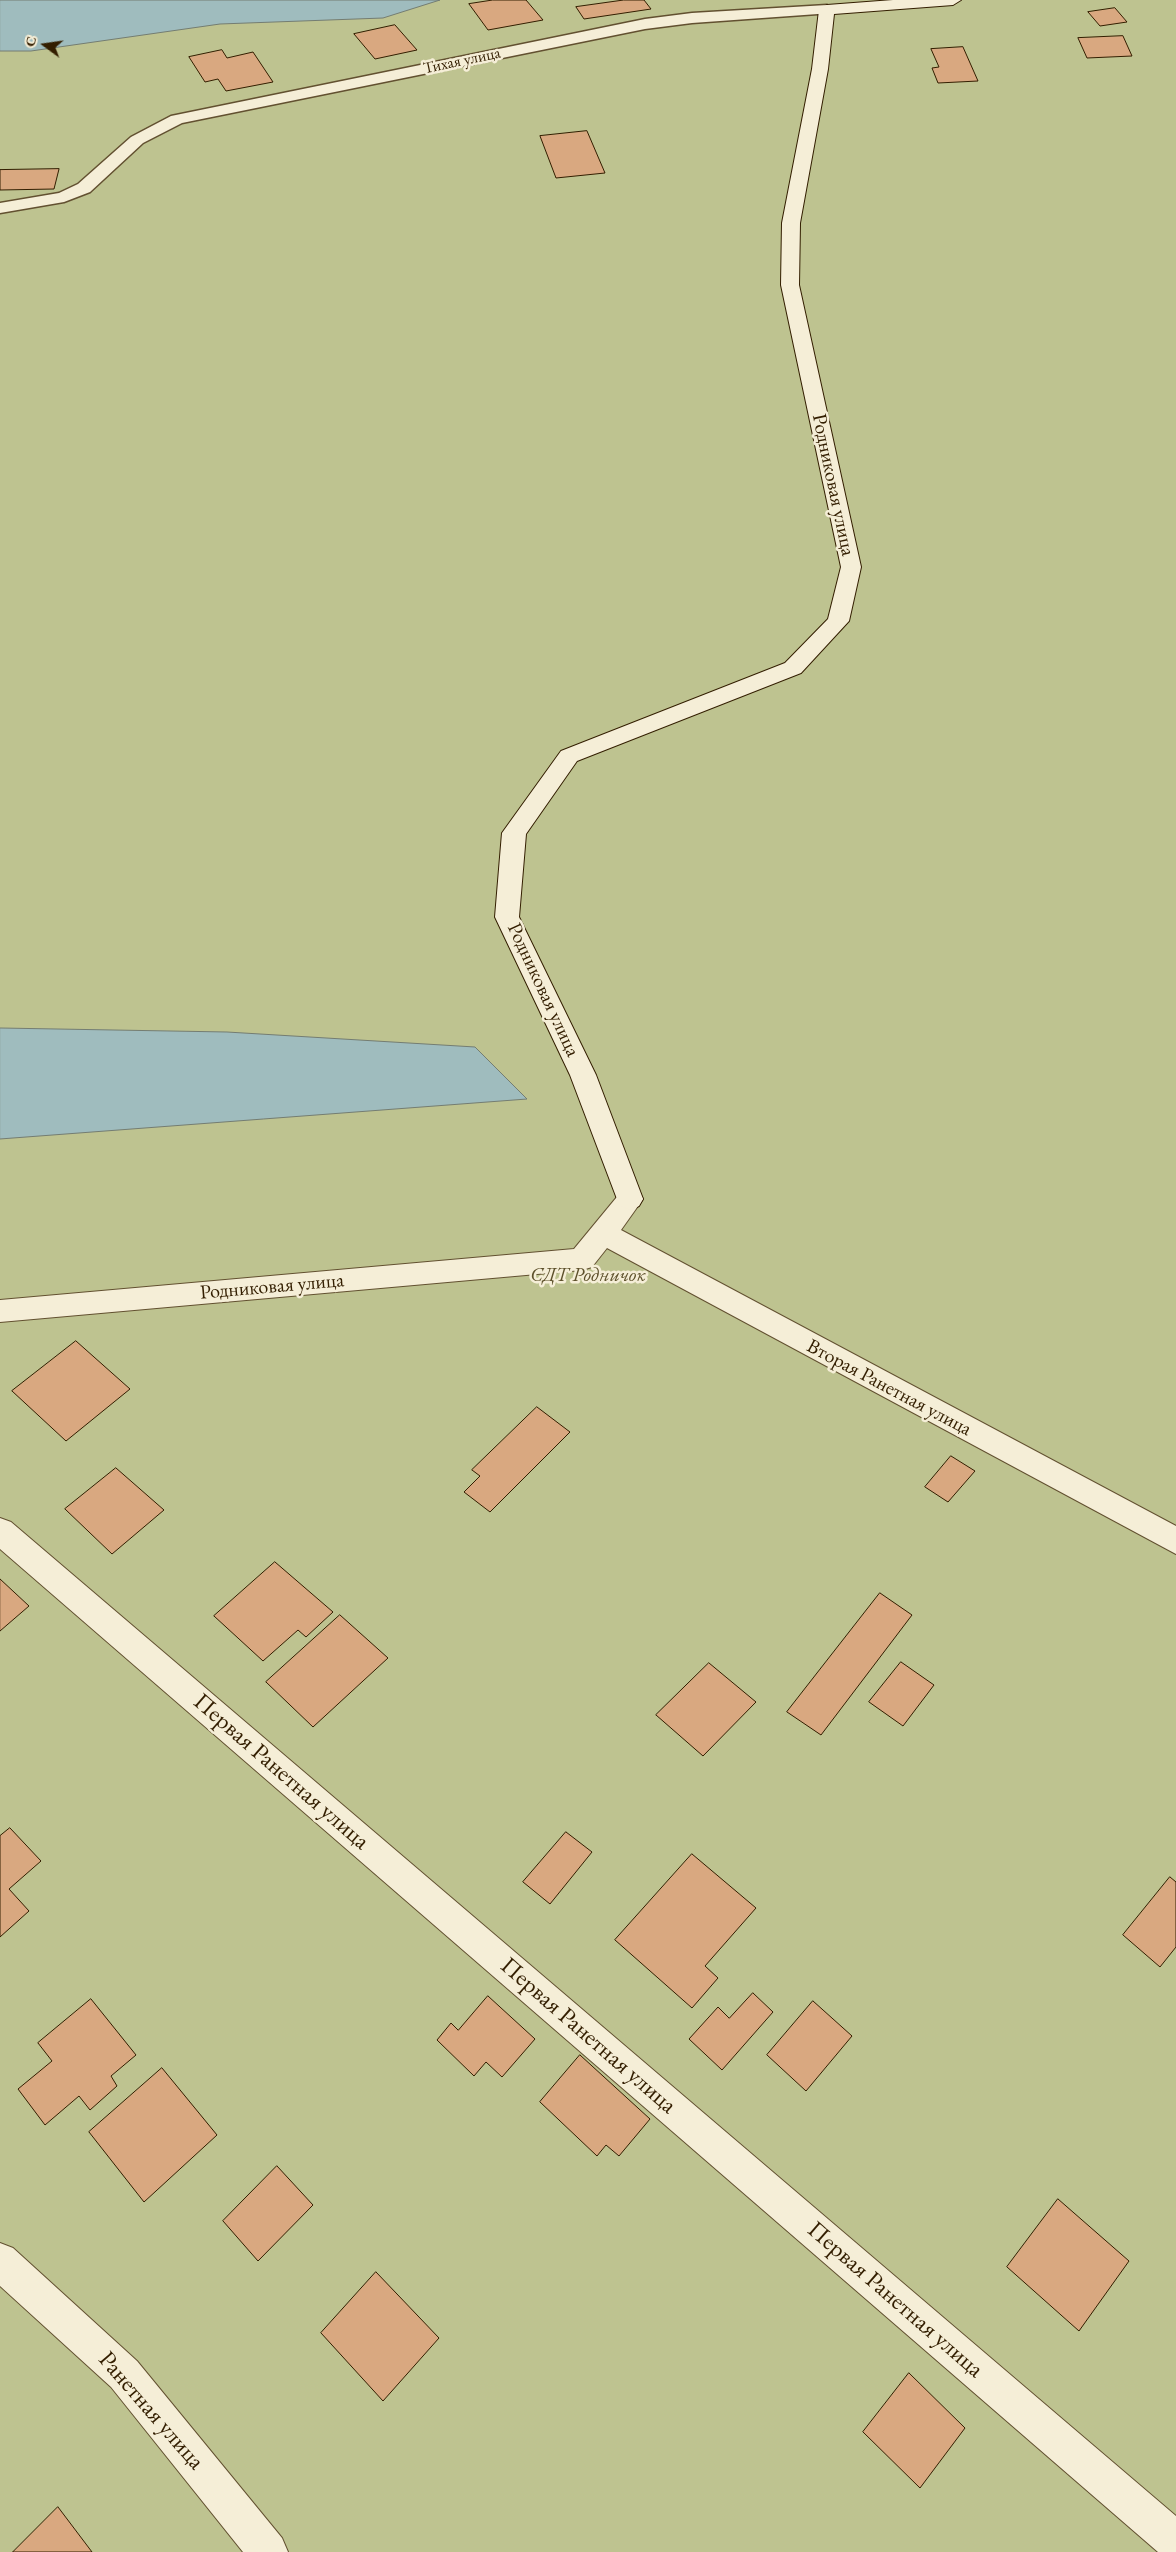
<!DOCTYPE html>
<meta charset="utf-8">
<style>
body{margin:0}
#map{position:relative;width:1176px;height:2552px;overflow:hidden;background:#efe5c2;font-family:"EB Garamond",serif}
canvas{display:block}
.north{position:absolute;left:20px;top:20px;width:50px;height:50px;-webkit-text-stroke:4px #f5eed7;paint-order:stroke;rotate:284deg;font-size:14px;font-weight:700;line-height:20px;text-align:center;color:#331e00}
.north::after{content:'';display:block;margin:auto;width:18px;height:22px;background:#331e00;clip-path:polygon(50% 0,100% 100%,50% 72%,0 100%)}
</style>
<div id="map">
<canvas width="1176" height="2552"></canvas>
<div class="north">С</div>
</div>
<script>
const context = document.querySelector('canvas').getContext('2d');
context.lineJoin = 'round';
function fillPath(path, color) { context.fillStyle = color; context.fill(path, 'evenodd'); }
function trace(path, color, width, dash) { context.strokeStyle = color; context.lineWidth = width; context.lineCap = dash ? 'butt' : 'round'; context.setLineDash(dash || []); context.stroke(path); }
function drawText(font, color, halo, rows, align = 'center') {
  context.font = font + ' "EB Garamond",serif'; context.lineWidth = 5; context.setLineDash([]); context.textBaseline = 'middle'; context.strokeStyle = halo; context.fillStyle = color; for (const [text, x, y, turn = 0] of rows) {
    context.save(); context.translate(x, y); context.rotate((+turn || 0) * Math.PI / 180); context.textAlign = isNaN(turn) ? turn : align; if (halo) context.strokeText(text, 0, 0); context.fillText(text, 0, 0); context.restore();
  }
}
const green = new Path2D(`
 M0 0H1176V2552H0Z`);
const water = new Path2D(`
 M0 0H440L383 18 220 24 31 51H0Z
 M0 1028 227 1032 475 1047 527 1099 0 1139Z`);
const building = new Path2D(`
 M493 0H526L543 20 488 30 469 4Z
 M624 0H644L651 9 584 19 576 7Z
 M1115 8 1127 22 1100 26 1088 12Z
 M395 25 417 50 375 59 354 34Z
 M1123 36 1132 56 1087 58 1078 38Z
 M963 47 978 81 938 83 932 68 939 67 931 49Z
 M222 50 227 58 253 52 273 82 226 91 218 79 205 82 189 57Z
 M587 131 605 173 556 178 540 136Z
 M59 169 54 189 0 190V170Z
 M76 1341 130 1389 66 1441 12 1391Z
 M537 1407 570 1432 490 1512 464 1492 480 1476 472 1470Z
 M951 1456 975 1471 948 1502 925 1487Z
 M116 1468 164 1510 112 1554 65 1509Z
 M275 1562 333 1612 306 1637 298 1630 263 1661 214 1616Z
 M0 1579 29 1606 0 1631Z
 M880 1593 912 1615 821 1735 787 1712Z
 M340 1615 388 1658 313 1727 266 1682Z
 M901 1662 934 1685 903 1726 869 1702Z
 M709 1663 756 1702 703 1756 656 1715Z
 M10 1828 41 1861 9 1889 29 1911 0 1937V1836Z
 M566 1832 592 1852 550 1904 523 1882Z
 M692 1854 756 1908 705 1966 718 1978 692 2008 615 1940Z
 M1170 1877 1176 1882V1947L1160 1967 1123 1935Z
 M753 1993 773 2012 722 2070 689 2039 718 2007 729 2018Z
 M488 1996 535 2039 502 2077 486 2062 474 2076 437 2040 451 2023 458 2030Z
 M91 1999 136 2055 111 2076 117 2086 90 2110 79 2096 45 2125 18 2089 52 2061 38 2043Z
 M813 2001 852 2036 806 2091 767 2055Z
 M580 2055 650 2119 619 2156 606 2145 597 2156 540 2102Z
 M162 2068 217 2135 144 2202 89 2132Z
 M277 2166 313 2205 258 2261 223 2221Z
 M1058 2199 1129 2261 1079 2331 1007 2267Z
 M376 2272 439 2338 383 2401 321 2333Z
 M909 2373 965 2428 920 2488 863 2432Z
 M58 2507 92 2552H13Z`);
const lane = new Path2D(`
 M827 5 835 10 832 13 692 23 645 29 182 123 143 143 90 192 64 202 0 213V203L59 193 78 184 131 137 171 116 645 19 692 13Z`);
const street = new Path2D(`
 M630 1188 639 1192 643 1199 621 1230 1176 1526V1554L607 1248 592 1267 582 1270 0 1322V1300L574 1249 621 1192Z
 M0 1518 11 1522 1176 2516V2552H1158L0 1549Z
 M0 2243 13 2248 137 2361 282 2538 288 2552H243L111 2387 0 2286Z`);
const secondary = new Path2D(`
 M893 0H961L953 5 834 14 828 69 800 223 799 285 861 567 849 621 801 673 577 761 526 834 519 917 596 1075 643 1199 639 1206 630 1210 621 1206 617 1199 570 1075 495 917 502 833 561 751 785 663 828 619 841 567 781 285 782 223 812 69 819 10 827 5Z`);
const farStreetnames = [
 ["Тихая улица",462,61,-12]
];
const streetNames = [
 ["Родниковая улица",833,485,78],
 ["Родниковая улица",543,990,65],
 ["Родниковая улица",272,1287,-5],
 ["Вторая Ранетная улица",889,1388,28]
];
const parkNames = [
 ["СДТ Родничок",588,1276]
];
const nearStreetnames = [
 ["Первая Ранетная улица",281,1772,41],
 ["Первая Ранетная улица",588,2036,41],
 ["Первая Ранетная улица",895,2300,41],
 ["Ранетная улица",151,2411,49]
];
fillPath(green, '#bec390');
fillPath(water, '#9fbcbe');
trace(water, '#747d72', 1);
fillPath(building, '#d9a880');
trace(building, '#331e00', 1);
trace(lane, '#625030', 3);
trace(street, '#625030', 2);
trace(secondary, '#331e00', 2);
fillPath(lane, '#f5eed7');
fillPath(street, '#f5eed7');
fillPath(secondary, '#f5eed7');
drawText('16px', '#331e00', '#f5eed7', farStreetnames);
drawText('20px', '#331e00', '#f5eed7', streetNames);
drawText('italic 20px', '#5d502b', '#f5eed7', parkNames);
drawText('24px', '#331e00', '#f5eed7', nearStreetnames);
</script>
